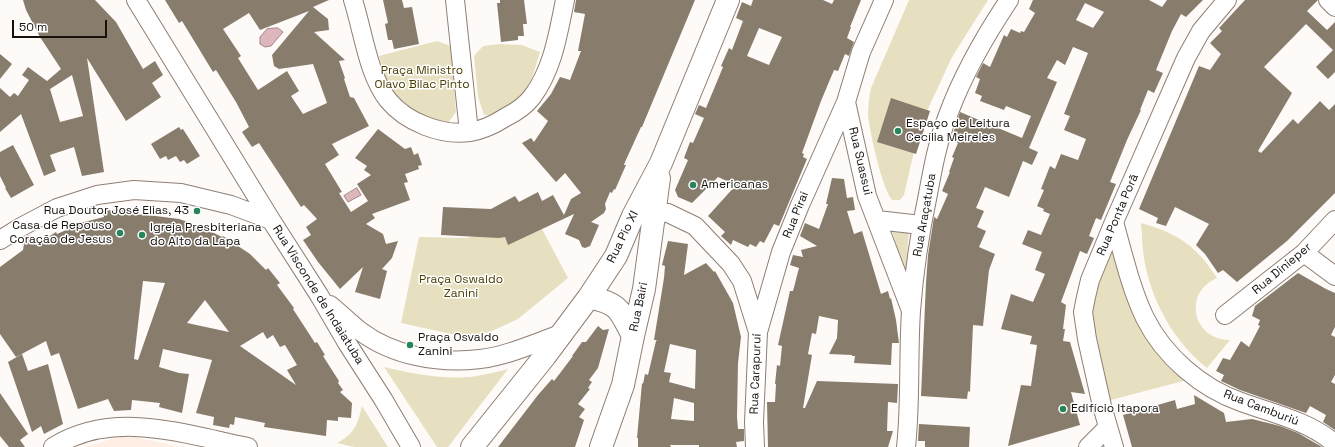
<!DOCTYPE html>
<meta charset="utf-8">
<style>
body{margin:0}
#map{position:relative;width:1335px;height:447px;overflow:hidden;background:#fefaf8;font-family:"Space Grotesk",sans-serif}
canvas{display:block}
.scale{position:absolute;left:12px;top:20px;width:95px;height:18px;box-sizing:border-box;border:2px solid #17110d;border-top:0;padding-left:5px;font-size:12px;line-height:14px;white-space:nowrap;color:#17110d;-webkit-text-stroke:3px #fff;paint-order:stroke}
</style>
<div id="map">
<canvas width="1335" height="447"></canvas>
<div class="scale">50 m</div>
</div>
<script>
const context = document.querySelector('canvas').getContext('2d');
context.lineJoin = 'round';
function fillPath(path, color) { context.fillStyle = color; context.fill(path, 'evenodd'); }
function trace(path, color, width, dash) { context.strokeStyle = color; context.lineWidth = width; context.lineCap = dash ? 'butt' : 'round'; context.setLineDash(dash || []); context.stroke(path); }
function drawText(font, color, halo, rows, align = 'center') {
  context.font = font + ' "Space Grotesk",sans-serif'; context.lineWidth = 3; context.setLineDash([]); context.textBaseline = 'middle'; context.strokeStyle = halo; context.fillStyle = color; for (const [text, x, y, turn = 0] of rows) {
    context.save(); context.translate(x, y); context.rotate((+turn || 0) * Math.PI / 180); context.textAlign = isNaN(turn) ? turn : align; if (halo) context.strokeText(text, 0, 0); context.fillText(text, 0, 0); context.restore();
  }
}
const built = new Path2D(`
 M125 435 180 447H85Z`);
const green = new Path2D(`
 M909 0H988L952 57 927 111 916 143 904 195 900 200H892C882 188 870 133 868 116 868 106 869 97 871 88Z
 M437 41 451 46 456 112 448 123H436L417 114 400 102 387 82 379 56Z
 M499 44 522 45 540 52C533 76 529 93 507 107 498 113 495 115 484 115L478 97 474 56 483 46Z
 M533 212 568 278 518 319 490 332 460 336 401 323 419 237 467 238 506 228Z
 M1141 223C1177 233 1197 246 1217 278 1182 293 1193 340 1230 340L1207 368C1168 337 1144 287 1142 238 1142 233 1141 228 1141 223Z
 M909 230 906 269 904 270 892 231Z
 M1111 245 1187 380 1107 401 1090 323 1092 304Z
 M384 367C415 374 440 379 471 377 484 375 496 372 508 369L448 447H437Z
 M362 406 388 447H354L337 443C355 433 357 426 362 406Z`);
const water = new Path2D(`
 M278 28 283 32 271 46 265 47 260 44V37L267 29Z
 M357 188 361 195 348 202 344 196Z`);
const building = new Path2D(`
 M23 0H95L116 22 143 69 155 61 163 75 152 83 161 97 126 121 87 58 104 172 82 176 74 147 50 155 56 171 44 176 21 114 0 132V88L10 97 14 93 18 96 29 80 22 75 28 67 47 81 61 69 40 37 26 10ZM72 75 83 116 60 122 50 89Z
 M165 0H329L313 7 328 19 329 30 314 32 345 60 339 61 345 78 344 79 350 97 354 98 369 126 332 144 339 155 325 164 342 192 339 193 351 212 368 201 357 184 371 175 364 170 367 166 355 158 378 129 405 149 411 147 414 155 418 153 422 165 418 166 419 169 405 174 408 182 404 183 410 200 372 214 375 218 366 224 383 234 386 244 398 241 392 258 382 269 387 271 380 299 355 292 363 267 340 289 318 262 303 240 311 235 306 227 317 219 304 205 301 207 259 143 252 147 242 132 249 127 236 102 216 70 213 72 182 21 179 23ZM309 11 272 55 274 66 279 69 313 64 327 103 303 114 291 96 299 91 287 71 258 90 238 58 241 56 223 29 249 13 260 30Z
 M383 0H402L404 8 412 7 419 44 394 49 392 40H388L385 24 388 23Z
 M500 0H524L527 24H523L524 36H518V40L501 42 497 3H500Z
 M576 0H695L642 127H641L625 162 624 165H626L615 190 614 189 612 193 610 192 605 204 606 209 604 213 591 222 599 225 590 246 585 248 582 247 579 240 565 234 574 214 508 245 505 237 499 238 441 235 443 207 491 209 515 196 519 202 538 192 542 201 553 195 564 215 571 199 581 193 565 173 556 182 522 143 531 138 534 142 548 121 537 111 551 94 560 77 570 80 581 51H578L585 14 574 12Z
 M753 0H823L832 4 834 0H861L850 27H851L847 38 854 42 849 56 845 54 838 71 834 70 821 101 802 153 804 154 803 157 807 159 779 226 774 224 764 243 760 241 756 247 750 244 748 247 733 240 731 245 721 236 725 232 708 216 736 185 718 177 692 203 678 197 675 190 688 160 684 158 690 142 693 143 704 118 695 114 699 105 706 108 723 67 721 66 729 48 732 50 743 21 736 18 742 2 751 6ZM759 28 782 37 769 65 747 56Z
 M1033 0H1149L1162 7 1167 0H1203L1186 17 1181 14 1172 31 1156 70 1163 73 1154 93 1148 90 1140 110H1141L1127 140 1110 182 1116 184 1101 220 1096 218 1089 236 1094 238 1087 254 1080 251 1061 302 1066 305 1063 329H1065L1063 341 1070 342 1085 394 1071 392 1080 425 1008 446 1021 385 1031 386 1037 345 1030 344 1032 336 1001 329 1011 294 1033 302 1045 274 1035 270 1042 252 1022 244 1028 230 1041 235 1050 214 1043 211 1044 209 1037 206 1044 190 1041 189 1050 166 1055 169 1061 154 1078 160 1086 139 1064 130 1070 116 1064 114 1088 53 1073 47 1065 65 1057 60 1047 78 1057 82 1029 148 1038 152 1032 165 1023 161 1009 197 985 187 976 208 984 211 977 227 986 231 979 247 995 254 989 270 983 326 973 325 970 392 968 391 967 399 921 396 926 283 928 255 934 217 937 219 948 194 942 191 950 172H949L954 158 952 157 958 143 951 140 960 112 1022 138 1031 116 1006 106 1004 110 980 101 982 96 975 93 980 79 976 77 983 63 990 67 1004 35 1007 37 1011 29 1020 33 1021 31 1024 32 1035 13 1029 9ZM1085 3 1104 12 1093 28 1076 20Z
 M1245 0H1318L1307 11 1327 30 1335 22V72L1328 79 1316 67 1333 50 1306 24 1264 67 1292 93 1258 151 1261 153 1293 119 1298 124 1320 101 1329 110 1335 104V193L1287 241 1237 282 1223 270 1218 273 1205 254 1196 245 1209 224 1175 207 1166 226 1156 223 1158 218 1139 209 1199 66 1210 70 1221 54 1210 43 1222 31 1219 28Z
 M0 54 12 64 0 79Z
 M891 98 930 111 916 154 877 142Z
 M179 127 181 130 183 129 200 156 187 164 184 160 180 162 176 156 168 160 166 156 160 159 151 144Z
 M13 145 34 185 11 198 5 188H6L0 176V152Z
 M832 178 844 179 847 198 853 197 855 210 847 211 854 234 862 231 881 294 888 291 890 299 891 298 896 320 899 343H892L891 365 854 363 855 356H852V355L829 354 837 338 838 320 819 316 816 334 812 333 808 354 812 355 803 408H805L817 381 898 384 897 403 888 402 887 431H893L888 447H768L767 402H775L776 384H775L777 365 780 366 782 346 778 345 790 291H793L799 268 790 265 793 255 803 257 801 250 817 246 800 236 805 223 819 229 828 204H826Z
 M128 208V214L148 215 179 219 200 226 222 237 223 236 250 254 266 270 268 268 280 283 277 285 294 308 293 309 315 343 317 342 325 355 323 356 339 381 338 383 343 390 340 392 352 403 351 418 338 417V421L327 420 326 436 264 427 265 423 235 417 234 425 230 424 229 428 213 425 214 417 196 413 212 360 163 349 159 367 179 373 189 374 182 413 159 407 160 403 132 400 131 410 114 411 108 399 78 409 59 353 51 356 46 341 16 357 0 334V267L23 250 25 237 29 235 36 245 56 232 57 234 80 224V223L104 217 103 211ZM143 281 165 283 138 360 134 359ZM205 300 229 332 187 323ZM263 332 267 339 273 335 280 347 285 345 297 365 287 370 296 385 240 346Z
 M668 241 688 244 684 275 706 263 714 272 715 271 733 303 741 337 738 363 737 417 738 429H744V441L736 442 737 447H699V445H670L671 447H638V438H637L642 383 643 384 645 374 648 375 656 341 657 340H654L664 278 665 266 662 265ZM670 344 696 350 695 389 669 382 671 373 664 372ZM674 398 694 403V421L671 419Z
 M1298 273 1326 289 1335 293V327L1331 335 1335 337V375L1331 382 1335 384V430L1323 422 1326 415 1310 406 1306 413 1240 390 1221 381 1224 375 1216 371 1223 358 1230 360 1241 341 1249 347 1260 326 1258 325 1260 320 1252 316 1255 306Z
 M598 326 603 330 609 329 598 368 589 380 592 382 588 388 590 389 578 404 585 409 579 417 584 420 575 447H498L538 395 552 379 554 381 573 356H572L582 342H586Z
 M22 354 28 371 48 364 63 424 44 434 41 426 32 432 8 362Z
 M0 393 28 434 20 440 25 447H9L0 436Z
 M1194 395 1224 413 1226 422 1252 419 1280 426 1298 433 1322 447H1132L1123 415 1175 400 1177 409 1195 404Z
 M919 424 970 427 969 447H925V441H918Z`);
const minor = new Path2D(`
 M136 0 271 220 319 295 347 343 383 399 411 447
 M353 0C363 31 368 75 388 100 406 122 441 136 470 132 483 130 495 124 506 117 516 112 525 106 532 97 553 69 558 34 565 0
 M455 0 469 132
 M1328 0 1335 7
 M846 102 867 196 910 308
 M641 214 654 212 668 213 695 226 731 264 742 281 758 332 754 422 755 447
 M877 220 921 225
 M1114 222C1123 254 1131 289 1145 318 1164 356 1201 388 1241 402 1274 414 1309 421 1335 444
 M0 240 21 227 57 208 97 195 134 190 181 193 231 205 271 220
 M1304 253 1335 276
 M330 305C340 313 350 323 360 331 393 356 439 364 480 359 507 356 535 343 561 334
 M1225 315 1304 253 1335 220
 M758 332 781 252 800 205 846 102 861 52 884 0
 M53 447C114 409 183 434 248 447
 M906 447C911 402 908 356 911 311 914 271 920 232 928 194 933 167 938 140 948 115 963 74 985 36 1009 0
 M1088 447 1108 427
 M1114 447 1102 406 1087 339 1083 312 1086 297 1090 280 1114 222 1186 58 1201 31 1227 0`);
const major = new Path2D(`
 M589 297C620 304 619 309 633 336
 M472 447 545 356 589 297 616 256 633 216 661 163 728 0
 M601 447 623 385 633 336 644 289 659 178`);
const markers = [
 [898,131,4,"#27855c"],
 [693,185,4,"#27855c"],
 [197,211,4,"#27855c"],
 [120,233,4,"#27855c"],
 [142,235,4,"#27855c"],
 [410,345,4,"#27855c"],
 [1063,409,4,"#27855c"]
];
const parkNames = [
 ["Praça Ministro",422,71],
 ["Olavo Bilac Pinto",422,85],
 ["Praça Oswaldo",461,280],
 ["Zanini",461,294]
];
const poiNames = [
 ["Espaço de Leitura",906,124],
 ["Cecília Meireles",906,138],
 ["Americanas",701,185],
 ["Rua Doutor José Elias, 43",189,211,"right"],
 ["Casa de Repouso",112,226,"right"],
 ["Coração de Jesus",112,240,"right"],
 ["Igreja Presbiteriana",150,228],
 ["do Alto da Lapa",150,242],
 ["Praça Osvaldo",418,338],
 ["Zanini",418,352],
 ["Edifício Itapora",1071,409]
];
const streetNames = [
 ["Rua Suassui",860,161,77],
 ["Rua Pirai",796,215,-68],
 ["Rua Araçatuba",925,215,-80],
 ["Rua Ponta Porã",1118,215,-67],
 ["Rua Pio XI",623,237,-64],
 ["Rua Dinieper",1282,269,-40],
 ["Rua Visconde de Indaiatuba",318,295,58],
 ["Rua Bairi",639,307,-78],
 ["Rua Carapuruí",756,374,-88],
 ["Rua Camburiú",1261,408,21]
];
fillPath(built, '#feeee4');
fillPath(green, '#e7e0c0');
fillPath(water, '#ddb7bb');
trace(water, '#a28587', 1);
fillPath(building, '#887c6d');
trace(minor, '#8f7e73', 20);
trace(major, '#8f7e73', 24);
trace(minor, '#fff', 18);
trace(major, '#fff', 22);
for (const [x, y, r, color] of markers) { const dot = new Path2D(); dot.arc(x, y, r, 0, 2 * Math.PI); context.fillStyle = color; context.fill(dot); trace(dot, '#fff', 1.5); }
drawText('12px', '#493d01', '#fff', parkNames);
drawText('12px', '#17110d', '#fff', poiNames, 'left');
drawText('12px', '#17110d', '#fff', streetNames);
</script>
